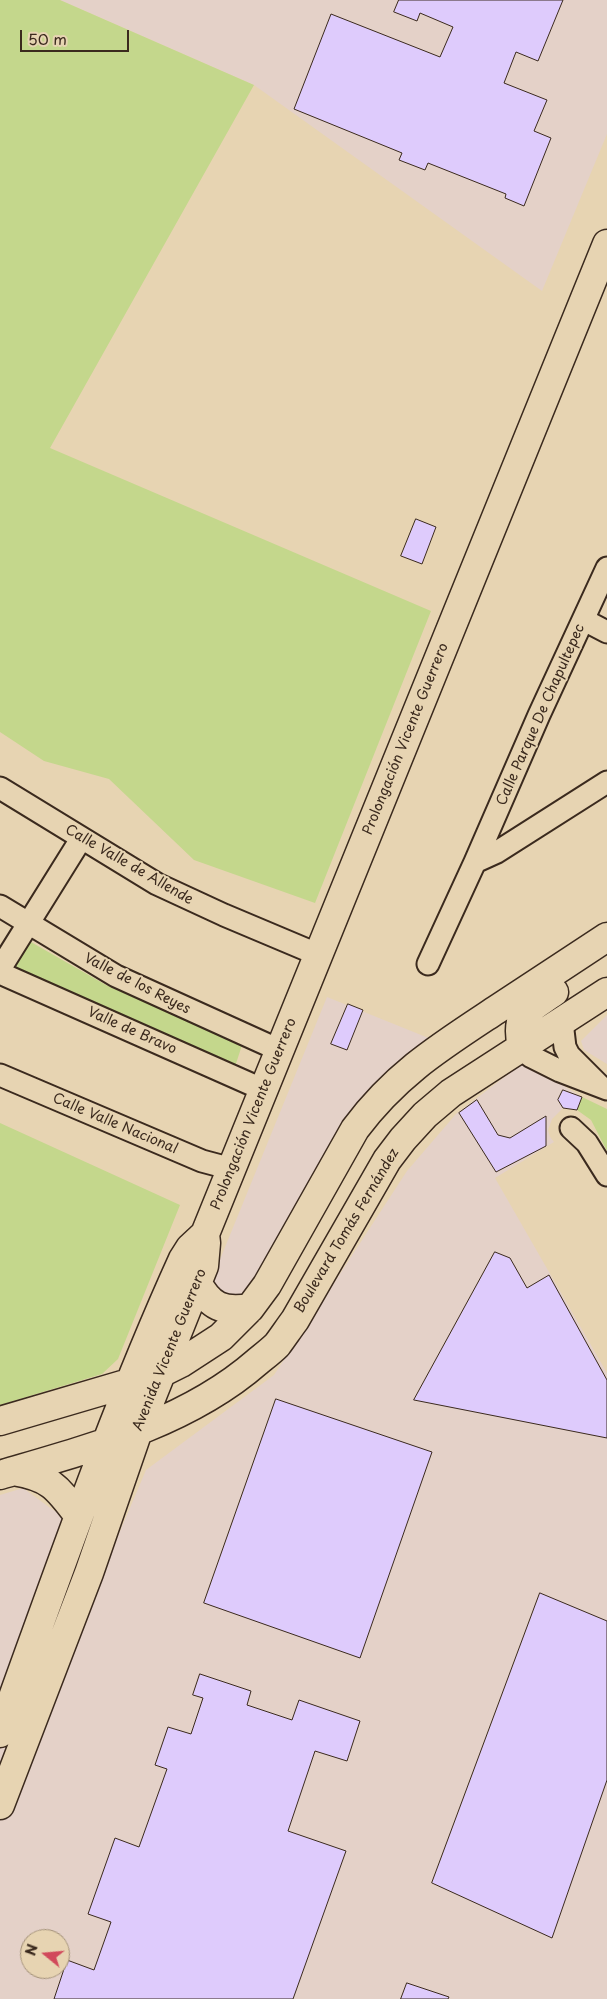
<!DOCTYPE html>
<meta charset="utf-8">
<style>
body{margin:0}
#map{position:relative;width:607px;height:1999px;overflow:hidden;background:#e7d4b2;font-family:"Playpen Sans",sans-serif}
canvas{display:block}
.north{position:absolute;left:20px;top:1929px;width:50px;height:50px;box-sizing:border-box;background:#e7d4b2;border:1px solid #a29077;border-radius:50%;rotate:287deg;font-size:14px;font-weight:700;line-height:20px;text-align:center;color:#3b2a1e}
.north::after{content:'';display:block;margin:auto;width:18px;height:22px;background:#d1495b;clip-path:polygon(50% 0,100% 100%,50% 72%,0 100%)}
.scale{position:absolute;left:20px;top:30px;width:109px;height:22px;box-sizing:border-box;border:2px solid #3b2a1e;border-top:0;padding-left:6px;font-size:15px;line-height:18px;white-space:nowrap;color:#3b2a1e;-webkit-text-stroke:4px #e7d4b2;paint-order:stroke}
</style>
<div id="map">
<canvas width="607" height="1999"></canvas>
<div class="north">N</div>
<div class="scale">50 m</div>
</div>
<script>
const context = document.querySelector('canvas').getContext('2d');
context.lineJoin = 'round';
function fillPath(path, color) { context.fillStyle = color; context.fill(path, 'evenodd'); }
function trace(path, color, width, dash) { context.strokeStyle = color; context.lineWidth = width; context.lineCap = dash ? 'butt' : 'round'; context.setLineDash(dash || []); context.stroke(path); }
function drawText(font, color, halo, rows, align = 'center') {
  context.font = font + ' "Playpen Sans",sans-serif'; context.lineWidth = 4; context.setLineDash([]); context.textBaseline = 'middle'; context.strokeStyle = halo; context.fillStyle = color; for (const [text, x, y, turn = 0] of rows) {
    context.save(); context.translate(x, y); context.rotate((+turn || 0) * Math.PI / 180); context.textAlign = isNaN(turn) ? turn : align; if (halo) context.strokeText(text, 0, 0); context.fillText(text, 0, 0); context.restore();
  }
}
const built = new Path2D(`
 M60 0H607V134L542 291 254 85Z
 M327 997 431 1039 303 1202 241 1297 236 1298 218 1293 210 1284Z
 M607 1015V1064L584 1050 581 1041Z
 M524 1062 582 1097 577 1110 563 1108 552 1119 548 1130 550 1137 554 1142 495 1178 607 1373V1999H0V1495L23 1488 53 1510 118 1536 146 1470 274 1375 407 1171 456 1114ZM30 1939H60V1969H30Z`);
const green = new Path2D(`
 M0 0H60L254 85 50 448 431 611 315 903 194 860 109 779 44 761 0 732Z
 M24 938 106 985 242 1045 233 1073 7 972Z
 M582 1097 607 1109V1151L591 1120 577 1110Z
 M0 1123 180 1205 118 1359 102 1374 0 1405Z`);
const building = new Path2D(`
 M399 0H563L538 61 516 52 504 83 547 100 534 131 551 138 524 206 505 198 506 194 428 163 425 170 399 160 402 153 294 109 331 14 440 57 453 27 420 13 417 21 394 12Z
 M416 519 436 527 422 564 401 556Z
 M348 1004 363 1010 347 1050 331 1044Z
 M563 1090 582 1097 577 1110 563 1108 558 1100Z
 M477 1100 498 1135 510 1138 546 1116V1146L496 1172 459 1113Z
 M495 1252 510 1258 527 1288 549 1275 607 1380V1438L414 1400Z
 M276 1399 432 1452 360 1658 204 1603Z
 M540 1593 607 1621V1780L552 1938 432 1883Z
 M200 1674 251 1691 247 1705 292 1720 299 1700 360 1721 347 1761 315 1751 288 1831 346 1851 293 1999H54L67 1960 94 1970 111 1922 88 1914 115 1838 139 1847 167 1769 155 1765 168 1727 191 1734 203 1698 193 1695Z
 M407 1983 449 1997 448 1999H401Z`);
const minor = new Path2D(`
 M584 620 607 632
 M0 788 157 884 224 915 319 955
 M475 862 497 852 607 782
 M0 906 116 976 279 1050
 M428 964 475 862 539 715 607 568
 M0 969 81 839
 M0 973 264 1090
 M562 1022 565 1047 569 1055 598 1084
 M522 1047 530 1056 560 1071 607 1089
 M0 1075 202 1161 232 1169
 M571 1128 587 1143 607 1175`);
const major = new Path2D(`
 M522 1047C514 1012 529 1010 554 992
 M197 1282C210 1307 223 1312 250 1308
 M0 1421 129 1383 161 1373 181 1363 221 1337 250 1308 267 1285 355 1129C396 1074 440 1047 496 1010 533 986 570 961 607 937
 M13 1471C50 1477 57 1487 78 1515
 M0 1475C88 1449 186 1424 257 1362 263 1357 271 1351 277 1345 283 1337 289 1328 295 1320L387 1160 403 1139 425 1115 451 1093 607 992
 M0 1733C58 1574 113 1413 183 1259L190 1248 205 1234 607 244
 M0 1805 89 1573 138 1431 204 1266 206 1243 205 1234`);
const streetNames = [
 ["Calle Parque De Chapultepec",541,715,-66],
 ["Prolongación Vicente Guerrero",406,739,-68],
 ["Calle Valle de Allende",129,865,30],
 ["Valle de los Reyes",137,984,27],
 ["Valle de Bravo",132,1031,24],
 ["Prolongación Vicente Guerrero",254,1114,-68],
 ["Calle Valle Nacional",115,1124,23],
 ["Boulevard Tomás Fernández",347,1231,-59],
 ["Avenida Vicente Guerrero",170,1350,-68]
];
fillPath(built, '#e4d1c8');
fillPath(green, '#c4d78c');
fillPath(building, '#decbfc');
trace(building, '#3b2a1e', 1);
trace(minor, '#3b2a1e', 25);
trace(major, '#3b2a1e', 31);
trace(minor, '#e7d4b2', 21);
trace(major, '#e7d4b2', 28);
drawText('14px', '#3b2a1e', '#e7d4b2', streetNames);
</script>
